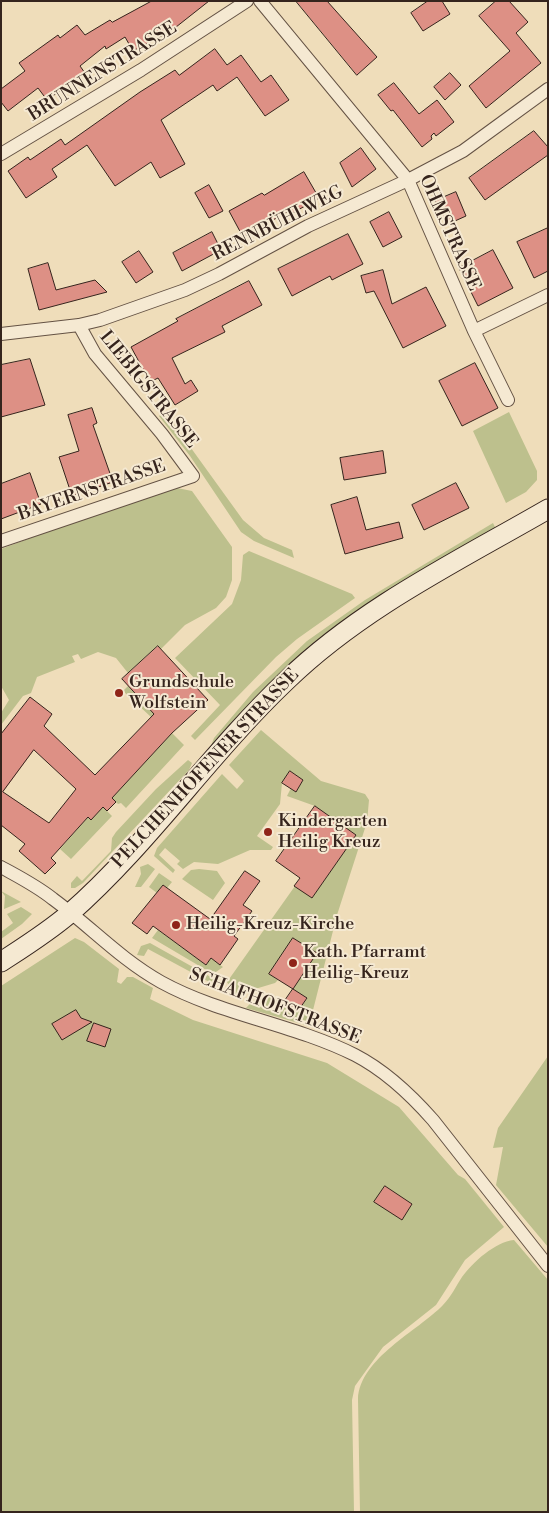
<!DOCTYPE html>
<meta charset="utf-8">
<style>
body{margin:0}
#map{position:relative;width:549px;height:1513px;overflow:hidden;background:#efddba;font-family:"Libre Bodoni",serif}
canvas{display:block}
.frame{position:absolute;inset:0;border:2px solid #35241d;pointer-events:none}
</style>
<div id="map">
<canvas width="549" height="1513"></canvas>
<div class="frame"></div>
</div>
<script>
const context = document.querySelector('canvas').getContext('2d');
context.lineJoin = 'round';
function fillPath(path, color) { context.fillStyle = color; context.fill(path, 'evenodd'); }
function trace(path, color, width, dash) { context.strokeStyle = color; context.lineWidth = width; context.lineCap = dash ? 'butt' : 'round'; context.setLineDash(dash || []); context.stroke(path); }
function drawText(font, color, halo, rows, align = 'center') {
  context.font = font + ' "Libre Bodoni",serif'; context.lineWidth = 4; context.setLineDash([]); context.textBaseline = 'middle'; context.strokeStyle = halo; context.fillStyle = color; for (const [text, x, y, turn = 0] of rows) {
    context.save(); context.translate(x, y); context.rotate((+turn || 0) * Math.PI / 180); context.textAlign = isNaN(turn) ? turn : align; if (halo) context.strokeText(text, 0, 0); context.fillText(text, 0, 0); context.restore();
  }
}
const green = new Path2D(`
 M165 412 243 520 264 538 292 550 294 558 254 541 241 532 190 456 159 416Z
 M509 412 537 471V480L526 492 506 503 473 431Z
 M177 488 192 491 232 547V580L226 597 216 608 185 625 161 649 157 646 128 673 116 658 98 652 81 659 78 654 72 656 75 662 37 677 31 693 23 696 1 725V713L9 700 1 686V549L52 530Z
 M493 523 496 529 383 596 211 746 214 738 253 692 307 641 365 600Z
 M249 551 352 594 355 598 297 639 276 657 195 740 191 736 220 705 175 658 232 604 241 580 243 555Z
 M128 686 154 714 151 717 123 691Z
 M261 730 321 781 365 794 369 800 367 822 337 915 309 1026 246 1008C267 986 276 997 298 1011L307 999 293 989 317 953 293 938 269 974 278 980 275 983 235 995 227 982 295 886 312 898 356 835 315 806 287 796 291 788 296 792 303 780 290 771 282 783 280 804 257 836 273 847 271 850H250L218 864 194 862 183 869 177 864 180 861 165 848 159 855 175 870 173 873 154 856 157 848 222 774 237 789 244 781 229 765Z
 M172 733 184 745 126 808 121 803 118 804 112 798Z
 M188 760 192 763 189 770 83 883 75 888H71V883L77 876 82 881 111 851 112 838 116 832 156 789Z
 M103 807 112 816 71 859 60 849 88 817 91 820Z
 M148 864 155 869 141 887H135L141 874 140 867Z
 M199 869 217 871 225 883 213 900 182 879 191 870Z
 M159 873 172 882 167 888 163 885 157 893 149 887Z
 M1 891 21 902 4 909 5 896Z
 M21 907 32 914 22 924 1 939V932L13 923 7 914Z
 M158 930 206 965 211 958 223 967 213 974 152 938Z
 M75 938 84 942 119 969 117 982 121 984 127 977H133L153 988 150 999 193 1020 327 1063 399 1107 458 1175 465 1179 504 1227 465 1260 436 1305 383 1347 355 1386 352 1400 354 1512H1V986ZM385 1186 412 1204 402 1220 375 1202Z
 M150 943 216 980 213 984 148 949 144 956 137 955 141 946Z
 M548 1056V1247L496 1185 503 1147 493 1148 498 1128Z
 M514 1240 548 1280V1512H360L358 1399C360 1358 418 1331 443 1305 451 1297 456 1286 462 1277 473 1262 495 1242 514 1240Z`);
const building = new Path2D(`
 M152 1H209L171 31 133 51 125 37 106 49 105 46 80 66 85 73 47 100 38 88 8 111 1 102V89L25 71 19 63 58 35 60 38 77 25 85 35 110 20 112 22Z
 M296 1H327L377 57 357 75Z
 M428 1H442L450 14 423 31 411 13Z
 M496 1H509L528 22 516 33 541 63 486 108 469 86 510 51 479 16Z
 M215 49 227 65 241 55 261 82 271 75 289 100 265 116 237 77 217 91 213 85 161 120 185 164 160 178 151 162 115 186 87 145 52 169 57 177 26 198 8 171 28 157 30 160 61 139 65 145 140 92 175 70 179 75Z
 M450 73 461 85 445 100 434 87Z
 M394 83 419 114 437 100 454 122 436 136 434 133 431 136 432 139 422 147 393 110 391 111 378 95Z
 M534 131 548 147V155L485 200 469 178Z
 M361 148 376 169 352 187 340 163Z
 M304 172 319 198 291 214 289 211 243 237 229 211 262 193 264 195Z
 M209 185 223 211 209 218 195 193Z
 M456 192 466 216 446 225 435 201Z
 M389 212 402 237 383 247 370 222Z
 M548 228V271L534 278 517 242Z
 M212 232 221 250 182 271 173 253Z
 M348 234 363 264 332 280 330 276 292 296 278 269Z
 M493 250 513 288 478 306 459 268Z
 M139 251 153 272 136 283 122 262Z
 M48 263 56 290 95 280 107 292 39 310 28 269Z
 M383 270 392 304 426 287 446 326 403 348 374 291 366 293 361 276Z
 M249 281 262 305 222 326 225 332 172 358 185 384 191 380 198 391 175 405 158 378 150 382 131 347 178 321 176 319Z
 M30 359 45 405 1 417V365Z
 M475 363 498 408 462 426 439 381Z
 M92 408 97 423 93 425 113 482 72 496 59 457 79 451 68 415Z
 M383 451 386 473 344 480 340 458Z
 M30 473 41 504 1 519V484Z
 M456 483 469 508 424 530 412 505Z
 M357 497 366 530 399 522 403 538 345 554 331 505Z
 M158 646 208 700 172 733 112 798 116 802 107 811 103 807 91 820 88 817 51 858 56 863 45 874 19 851 25 844 1 825V734L30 697 52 714 44 726 95 775 154 714 122 679ZM34 750 76 789 49 823 3 792Z
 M290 771 303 780 296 792 282 783Z
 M315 806 356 835 312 898 294 886 300 878 276 861Z
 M245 871 260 881 243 905 252 911 234 936 238 939 220 965 211 958 206 965 153 926 147 934 132 923 163 885 210 919Z
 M293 938 317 953 293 989 269 974Z
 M293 989 307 998 298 1011 284 1002Z
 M76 1010 81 1018 92 1022 62 1040 52 1024Z
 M94 1023 111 1029 105 1047 87 1041Z
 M385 1186 412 1204 402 1220 374 1202Z`);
const street = new Path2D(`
 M260 1 408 180 474 331 508 400
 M1 154 141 70 247 1
 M474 331 548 295
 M1 334 79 325 100 320 185 290 219 274 308 226 408 180 463 151 548 89
 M1 541 193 476 162 434 95 354 79 325
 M1 867C19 877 37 886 53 899 90 926 120 959 161 982 221 1015 293 1024 355 1055 386 1071 411 1095 433 1120L548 1266`);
const secondary = new Path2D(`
 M1 962C24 947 48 932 69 914 149 844 209 754 286 681 361 608 458 561 548 509`);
const markers = [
 [119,693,5,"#8f2418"],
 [268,832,5,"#8f2418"],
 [176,925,5,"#8f2418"],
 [293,963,5,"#8f2418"]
];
const streetNames = [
 ["BRUNNENSTRASSE",103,72,-32],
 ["RENNBÜHLWEG",278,224,-27],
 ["OHMSTRASSE",449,233,66],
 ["LIEBIGSTRASSE",148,390,51],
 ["BAYERNSTRASSE",92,491,-19],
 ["PELCHENHOFENER STRASSE",206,769,-47],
 ["SCHAFHOFSTRASSE",275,1007,21]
];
const poiNames = [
 ["Grundschule",129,683],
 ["Wolfstein",129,704],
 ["Kindergarten",278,822],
 ["Heilig Kreuz",278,843],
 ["Heilig-Kreuz-Kirche",186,925],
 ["Kath. Pfarramt",303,953],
 ["Heilig-Kreuz",303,974]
];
fillPath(green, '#bdc08d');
fillPath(building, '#dd9085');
trace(building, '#35241d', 1);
trace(street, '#645244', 14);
trace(secondary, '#35241d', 21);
trace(street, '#f5e9d2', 12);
trace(secondary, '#f5e9d2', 19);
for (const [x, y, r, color] of markers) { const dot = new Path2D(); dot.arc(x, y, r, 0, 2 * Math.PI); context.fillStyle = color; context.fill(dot); trace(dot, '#f5e9d2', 2); }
drawText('18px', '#35241d', '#f5e9d2', streetNames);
drawText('18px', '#35241d', '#f5e9d2', poiNames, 'left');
</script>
